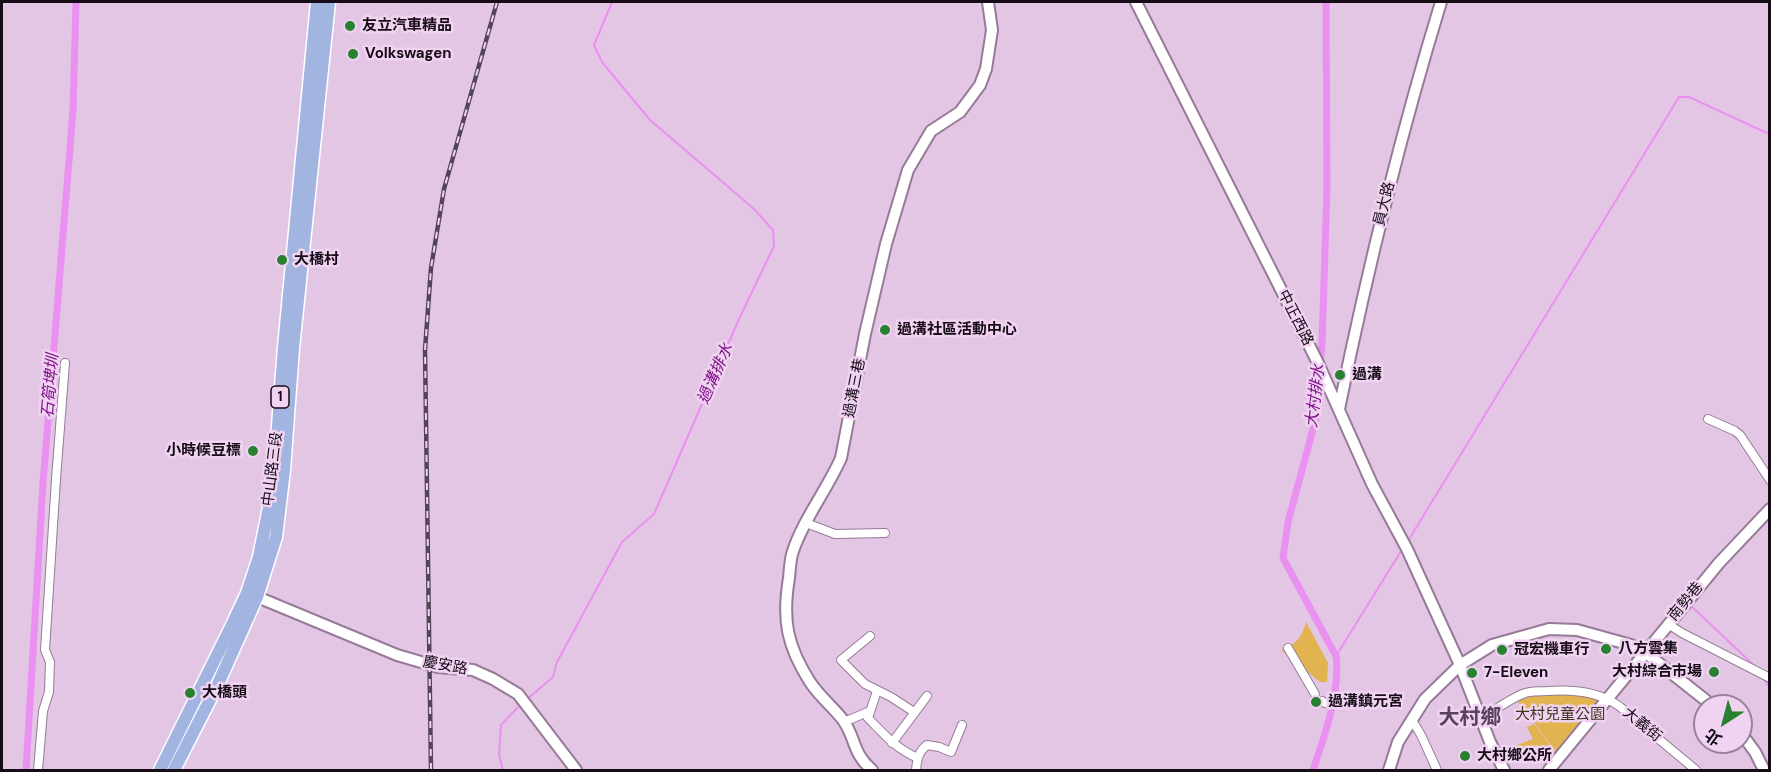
<!DOCTYPE html>
<meta charset="utf-8">
<style>
body{margin:0}
#map{position:relative;width:1771px;height:772px;overflow:hidden;background:#e2c6e4;font-family:"DM Sans","Noto Sans TC",sans-serif}
canvas{display:block}
.frame{position:absolute;inset:0;border:3px solid #150c16;pointer-events:none}
.north{position:absolute;left:1693px;top:694px;width:60px;height:60px;box-sizing:border-box;background:#f0d3f1;border:2px solid #988399;border-radius:50%;rotate:216deg;font-size:16px;font-weight:700;line-height:24px;text-align:center;color:#150c16}
.north::after{content:'';display:block;margin:auto;width:21px;height:27px;background:#288130;clip-path:polygon(50% 0,100% 100%,50% 72%,0 100%)}
</style>
<div id="map">
<canvas width="1771" height="772"></canvas>
<div class="frame"></div>
<div class="north">北</div>
</div>
<script>
const context = document.querySelector('canvas').getContext('2d');
context.lineJoin = 'round';
function fillPath(path, color) { context.fillStyle = color; context.fill(path, 'evenodd'); }
function trace(path, color, width, dash) { context.strokeStyle = color; context.lineWidth = width; context.lineCap = dash ? 'butt' : 'round'; context.setLineDash(dash || []); context.stroke(path); }
function drawText(font, color, halo, rows, align = 'center') {
  context.font = font + ' "DM Sans","Noto Sans TC",sans-serif'; context.lineWidth = 5; context.setLineDash([]); context.textBaseline = 'middle'; context.strokeStyle = halo; context.fillStyle = color; for (const [text, x, y, turn = 0] of rows) {
    context.save(); context.translate(x, y); context.rotate((+turn || 0) * Math.PI / 180); context.textAlign = isNaN(turn) ? turn : align; if (halo) context.strokeText(text, 0, 0); context.fillText(text, 0, 0); context.restore();
  }
}
const green = new Path2D(`
 M1306 622 1328 663 1327 682H1320L1281 650C1297 643 1301 639 1306 622Z
 M1566 689 1607 698 1560 757 1515 698Z
 M1534 724 1559 757 1548 769 1541 761 1545 753 1537 745 1501 758 1498 752 1533 739 1527 727Z`);
const stream = new Path2D(`
 M1408 541 1679 97H1689L1767 133 1770 132
 M1689 604 1759 670
 M1336 656 1403 548
 M1763 677 1770 688
 M526 700 553 677 557 662 622 542 654 514 739 319 774 246 773 230 753 208 650 120 602 62 594 45 612 2
 M503 770 499 755 501 725 521 704`);
const canal = new Path2D(`
 M26 770 43 483 73 111 76 2
 M1313 770C1324 738 1341 690 1336 656L1283 558 1288 522 1316 418 1322 343 1327 188 1326 2`);
const street = new Path2D(`
 M1708 419 1735 431 1740 435 1770 480
 M806 523 835 534 885 533
 M1668 624 1682 633 1770 678
 M870 636 841 660 865 684 891 697 914 712
 M1288 648 1315 694
 M877 691 868 718C884 734 896 749 918 758
 M1322 701 1325 703
 M1481 719C1495 710 1509 699 1525 693 1532 691 1540 691 1548 691 1573 689 1598 691 1619 706L1696 770
 M1412 720 1421 735 1437 770
 M844 722 870 711
 M892 743 927 696
 M38 770 43 711 49 692 50 662 45 650 56 479 65 363
 M916 770C917 760 918 752 927 745L939 747 951 752 962 725`);
const secondary = new Path2D(`
 M1136 2 1318 363 1372 484 1407 549 1460 665 1490 742 1504 770
 M1339 409C1367 272 1400 136 1441 2
 M250 594 397 655 438 667 473 670 493 679 518 694 576 770
 M1741 733 1755 752 1764 770
 M872 770C852 753 856 738 843 720 833 707 819 696 810 682 787 646 782 620 789 578 790 569 790 559 793 551 804 518 827 490 841 458L865 334 886 244 908 170 931 131 960 112 980 85 986 69 992 30 988 2
 M1389 770 1398 742 1425 699 1460 665 1492 645 1549 629 1577 630 1631 645 1646 653 1713 706
 M1549 770 1719 563 1770 509`);
const primary = new Path2D(`
 M160 770 231 627 247 593 259 557 270 502 276 452 284 347 317 2
 M174 770 218 684 257 597 276 537 284 470 293 348 329 2`);
const rail = new Path2D(`
 M431 770 425 350 431 268 444 189 497 2`);
const markers = [
 [350,26,6,"#288130"],
 [353,54,6,"#288130"],
 [282,260,6,"#288130"],
 [885,330,6,"#288130"],
 [1340,375,6,"#288130"],
 [253,451,6,"#288130"],
 [1606,649,6,"#288130"],
 [1502,650,6,"#288130"],
 [1714,672,6,"#288130"],
 [1472,673,6,"#288130"],
 [190,693,6,"#288130"],
 [1316,702,6,"#288130"],
 [1465,756,6,"#288130"]
];
const shields = [
 [280,397,18]
];
const shieldNames = [
 ["1",280,397]
];
const poiNames = [
 ["友立汽車精品",362,26],
 ["Volkswagen",365,54],
 ["大橋村",294,260],
 ["過溝社區活動中心",897,330],
 ["過溝",1352,375],
 ["小時候豆標",241,451,"right"],
 ["八方雲集",1618,649],
 ["冠宏機車行",1514,650],
 ["大村綜合市場",1702,672,"right"],
 ["7-Eleven",1484,673],
 ["大橋頭",202,693],
 ["過溝鎮元宮",1328,702],
 ["大村鄉公所",1477,756]
];
const streetNames = [
 ["員大路",1385,204,-76],
 ["中正西路",1295,318,63],
 ["過溝三巷",855,388,-79],
 ["中山路三段",273,469,-83],
 ["南勢巷",1686,602,-50],
 ["慶安路",445,666,10],
 ["大義街",1642,725,39]
];
const parkNames = [
 ["大村兒童公園",1560,715]
];
const waterNames = [
 ["過溝排水",716,374,-66],
 ["石筍埤圳",51,386,-85],
 ["大村排水",1316,396,-83]
];
const districtNames = [
 ["大村鄉",1470,718]
];
fillPath(green, '#e1b450');
trace(stream, '#ea90f0', 2);
trace(canal, '#ea90f0', 7);
trace(street, '#957b97', 10);
trace(secondary, '#957b97', 14);
trace(primary, '#fff', 15);
trace(street, '#fff', 8);
trace(secondary, '#fff', 10);
trace(primary, '#a2b5e0', 12);
trace(rail, '#544556', 4.5);
trace(rail, '#f0d3f1', 2, [7]);
for (const [x, y, r, color] of markers) { const dot = new Path2D(); dot.arc(x, y, r, 0, 2 * Math.PI); context.fillStyle = color; context.fill(dot); trace(dot, '#f0d3f1', 2); }
for (const [x, y, w] of shields) { const box = new Path2D(); box.roundRect(x - w / 2, y - 11, w, 22, 4.5); context.fillStyle = '#f0d3f1'; context.fill(box); trace(box, '#150c16', 1.5); }
drawText('bold 14px', '#150c16', null, shieldNames);
drawText('bold 15px', '#150c16', '#f0d3f1', poiNames, 'left');
drawText('15px', '#150c16', '#f0d3f1', streetNames);
drawText('15px', '#3f351e', '#f0d3f1', parkNames);
drawText('italic 16px', '#81118a', '#f0d3f1', waterNames);
drawText('bold 21px', '#59425b', '#f0d3f1', districtNames);
</script>
